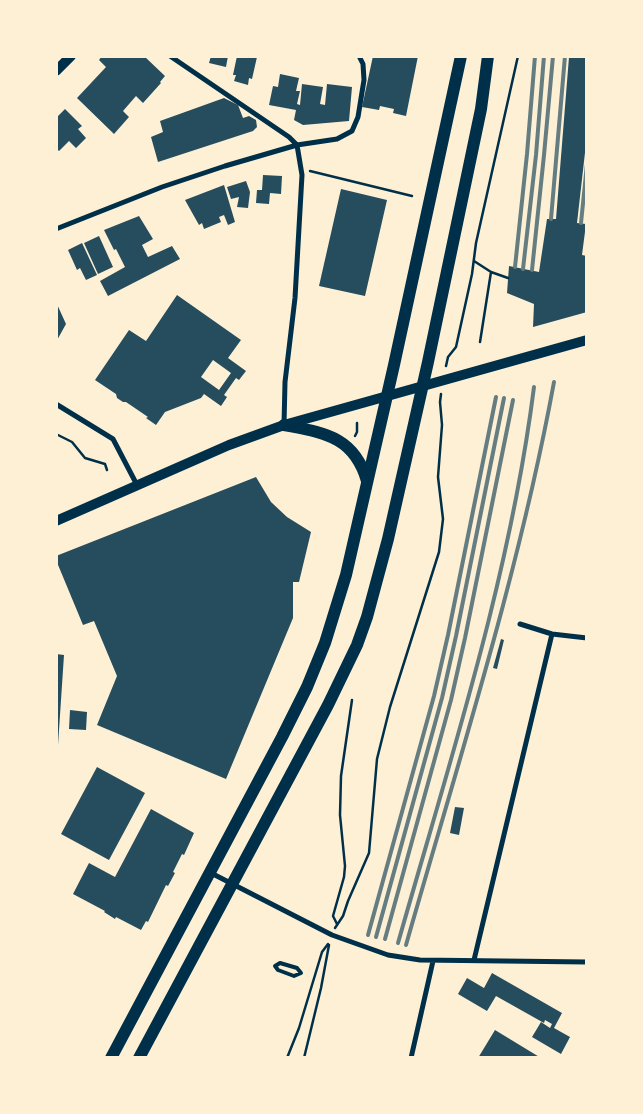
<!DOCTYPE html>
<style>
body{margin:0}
#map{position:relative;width:643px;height:1114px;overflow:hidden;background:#fdf0d5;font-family:"Sofia Sans Condensed",sans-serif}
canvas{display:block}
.frame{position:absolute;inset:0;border:58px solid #fdf0d5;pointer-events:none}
</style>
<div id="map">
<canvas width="643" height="1114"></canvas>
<div class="frame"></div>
</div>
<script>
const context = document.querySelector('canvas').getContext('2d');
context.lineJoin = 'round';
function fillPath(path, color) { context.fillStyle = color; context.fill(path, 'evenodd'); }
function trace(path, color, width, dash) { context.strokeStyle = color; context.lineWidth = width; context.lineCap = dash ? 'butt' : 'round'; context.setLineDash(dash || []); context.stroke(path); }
const building = new Path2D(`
 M102 56H144L165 76 160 82 161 83 143 103 136 96 123 111 129 117 114 134 77 98 106 67 99 60Z
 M211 56H228L226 67 209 63Z
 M237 56 257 57 252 79 249 78 248 85 234 81 236 75H233Z
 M373 56H418L406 116 393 113 394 109 380 106 379 110 362 107Z
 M569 57 587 58V135L577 223 586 224 582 255 587 256V312L533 327 534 304 507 293 509 266 539 272 547 219H556Z
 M280 74 299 78 296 91H300L297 104 300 105 302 84 323 87 320 104 325 105 327 84 352 87 349 121 303 125 294 120 296 110 269 105 273 86 278 87Z
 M224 98 238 105 243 118 249 116 256 120 257 127 253 131 158 162 151 137 163 132 160 121Z
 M65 109 82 126 78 129 86 138 76 148 69 141 59 151 56 148V118Z
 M263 175 282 176 281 194 270 193 269 204 256 203 257 190H262Z
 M246 181 250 192 248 208 237 207 239 197 231 199 227 187Z
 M224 185 235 222 228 225 224 215 219 217 221 222 204 229 202 223 199 225 185 200Z
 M341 189 387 200 365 296 319 286Z
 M139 216 153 239 142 245 148 257 172 246 180 259 108 296 100 281 125 267 116 249 114 250 104 230Z
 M99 236 113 267 98 274 84 243Z
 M82 243 97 275 86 280 80 268 77 270 68 250Z
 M177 295 241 340 228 358 246 371 239 380 236 378 224 395 227 397 221 406 204 394 201 398 165 412 156 425 146 418 148 417 126 402H123L117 398 116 394 95 380 129 330 146 341ZM213 360 231 373 219 390 201 377Z
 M56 302 66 324 56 342Z
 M256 477 271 502 287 517 311 532 299 582H293V618L226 779 97 725 117 676 94 621 83 625 56 560V556Z
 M501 639 504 640 497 669 493 668Z
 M56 654 64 655 58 745H56Z
 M70 710 87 712 86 730 69 729Z
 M97 767 145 793 109 860 61 834Z
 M455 807 464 808 459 835 450 833Z
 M151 809 194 833 184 855 182 854 173 872 175 873 168 886 166 885 148 922 146 921 141 930 116 917 115 919 104 912 105 911 73 894 89 863 115 877Z
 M492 973 562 1013 554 1028 570 1037 561 1054 532 1037 541 1022 550 1028 552 1024 545 1020 544 1023 496 996 487 1011 458 994 467 978 484 988Z
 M495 1030 541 1058H478Z`);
const path = new Path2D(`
 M310 171 412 196
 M474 261 491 272 508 278
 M480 342 491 272
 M446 366 448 357 456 347 472 274 476 243 518 56
 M56 434 72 442 85 458 105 464 107 470
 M355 436 357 432V423
 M337 924 333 916 344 877 345 866 340 815 341 776 352 700
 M335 928 343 916 348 901 369 853 377 759 390 707 439 552 443 519 438 477 442 425 440 402 441 394
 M287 1058 299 1028 322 952 328 944
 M304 1058 321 988 329 945`);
const service = new Path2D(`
 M280 963 297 968 301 973 294 976 278 970 275 966Z`);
const minor = new Path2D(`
 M170 56 289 137 297 145 302 175 295 298 285 382 284 425
 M56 229 162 187 225 166 297 145 337 139 352 131 358 117 364 80 363 64 359 56
 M56 404 113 439 137 485
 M520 624 552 634 587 638
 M211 873 332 935 388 955 420 960 587 962
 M474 960 552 634
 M411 1058 433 961`);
const secondary = new Path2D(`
 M56 71 71 56
 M56 521 229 445 284 425 587 340`);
const primary = new Path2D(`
 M284 425C324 433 354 436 367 481
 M111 1058 282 737 307 687 325 643 346 575 394 365 461 56
 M139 1058 328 705 357 645 367 617 388 539 428 362 481 109 488 56`);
const rail = new Path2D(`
 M551 219 565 56
 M581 223 587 164
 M515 267 527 154 535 56
 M523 269 536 155 544 56
 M532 270 544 155 553 56
 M368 935 434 696 448 635 496 397
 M376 937 442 698 456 636 504 398
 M385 939 451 700 465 638 513 400
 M398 943C450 760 510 577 534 387
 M406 945C459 759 519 573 554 382`);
fillPath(building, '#264d5e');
trace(path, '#003049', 2.5);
trace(service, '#003049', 4);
trace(minor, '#003049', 5);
trace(secondary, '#003049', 10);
trace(primary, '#003049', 12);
trace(rail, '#657d81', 4);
</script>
